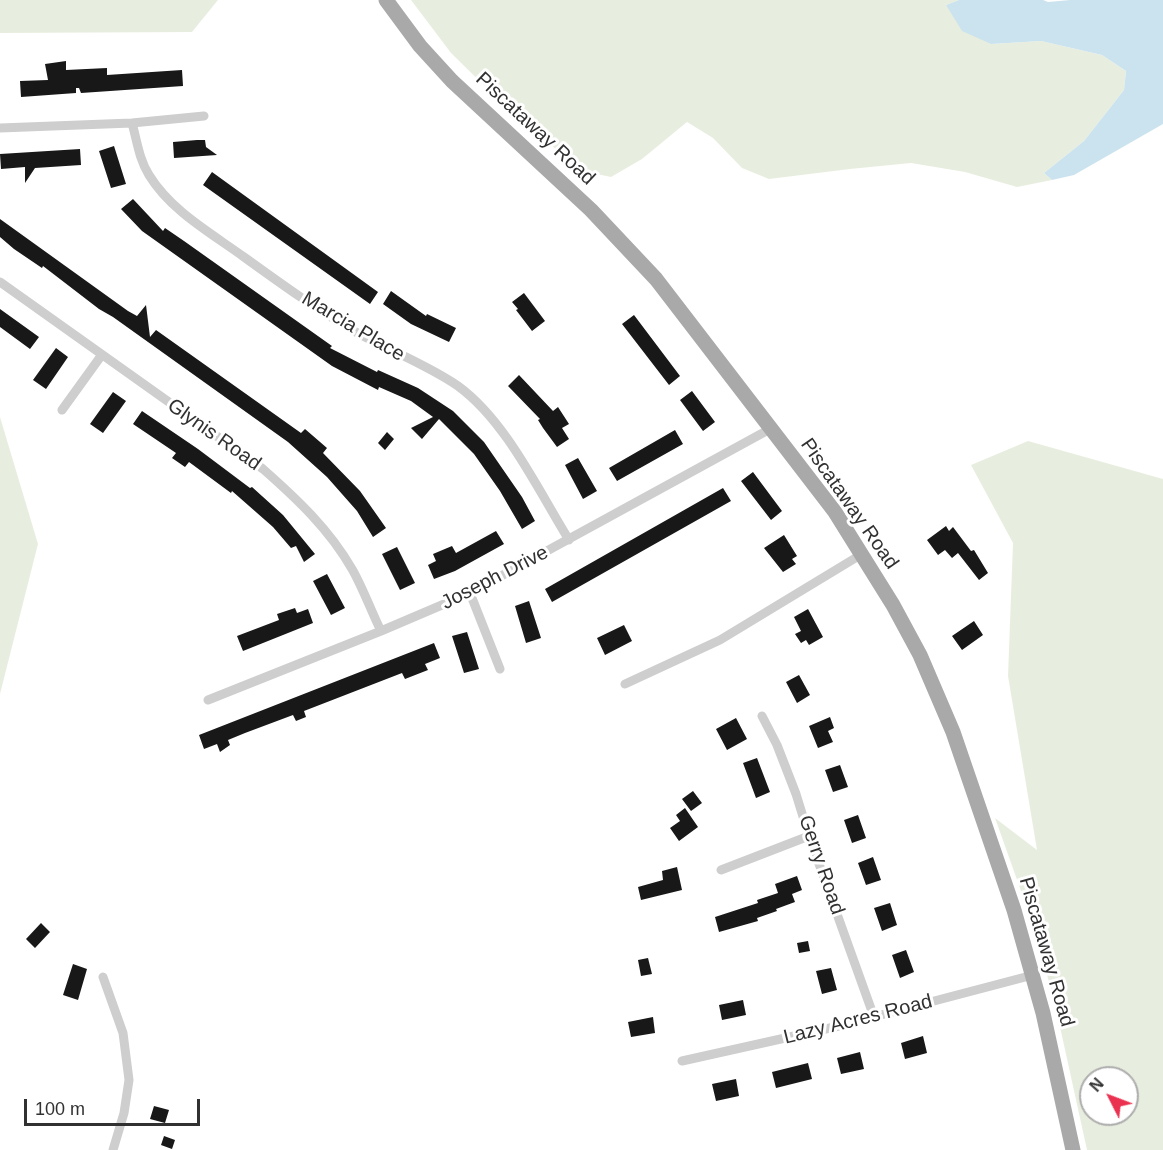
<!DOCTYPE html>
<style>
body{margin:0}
#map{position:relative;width:1163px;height:1150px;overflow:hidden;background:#fff;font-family:Arial,sans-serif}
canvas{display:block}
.north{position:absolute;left:1079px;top:1066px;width:60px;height:60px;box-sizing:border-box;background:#fff;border:2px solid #adadad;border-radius:50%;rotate:312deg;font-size:16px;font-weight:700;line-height:24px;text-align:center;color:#313131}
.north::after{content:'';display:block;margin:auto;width:21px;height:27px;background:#ea3150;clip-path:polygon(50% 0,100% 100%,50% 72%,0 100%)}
.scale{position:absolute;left:24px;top:1099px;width:176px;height:27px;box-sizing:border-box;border:3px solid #313131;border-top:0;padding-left:8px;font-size:18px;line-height:21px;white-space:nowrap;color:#313131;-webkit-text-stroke:4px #fff;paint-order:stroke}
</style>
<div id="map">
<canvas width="1163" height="1150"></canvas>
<div class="north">N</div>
<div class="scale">100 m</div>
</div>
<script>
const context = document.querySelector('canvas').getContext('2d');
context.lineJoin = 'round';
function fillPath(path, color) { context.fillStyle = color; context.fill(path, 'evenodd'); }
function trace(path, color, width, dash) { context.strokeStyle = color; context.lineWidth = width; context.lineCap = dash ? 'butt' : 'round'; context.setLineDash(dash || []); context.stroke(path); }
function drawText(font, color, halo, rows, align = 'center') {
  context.font = font + ' Arial,sans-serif'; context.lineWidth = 6; context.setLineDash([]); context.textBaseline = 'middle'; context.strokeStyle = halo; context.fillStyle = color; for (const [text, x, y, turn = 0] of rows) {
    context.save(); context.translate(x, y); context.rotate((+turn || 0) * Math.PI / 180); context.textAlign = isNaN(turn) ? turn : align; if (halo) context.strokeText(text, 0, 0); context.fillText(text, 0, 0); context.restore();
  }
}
const green = new Path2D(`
 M0 0H218L192 32 0 33Z
 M411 0H959L946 5 991 44 1041 41 1102 55 1126 71 1124 90 1084 141 1044 173 1052 180 1017 187 965 172 911 163 850 169 769 179 742 168 713 138 687 122 642 159 611 177 582 171 507 108 451 53Z
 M0 417 38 544 0 694Z
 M1028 441 1163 479V1150H1087L1053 995 1026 905 995 818 1037 850 1008 676 1013 543 971 465ZM1091 1078H1127V1114H1091Z`);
const water = new Path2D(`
 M959 0H1043L1048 2 1070 0H1163V124L1074 175 1052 180 1044 173 1084 141 1124 90 1126 71 1102 55 1041 41 991 44 962 31 946 5Z`);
const building = new Path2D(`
 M66 61V70L107 68V75L182 70 183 86 81 93 79 88H76V93L21 97 20 81 48 80 45 64Z
 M197 140H205L206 147 217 155 174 158 173 142Z
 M114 146 126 184 111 188 99 151Z
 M80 149 81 165 35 168 25 183V167L1 169 0 154Z
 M212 172 378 292 370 304 210 190 203 185Z
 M133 199 163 231 165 228 184 241 332 346 330 348 377 372 378 370 418 388 453 411 484 442 522 497 535 521 522 529 500 491 474 454 439 419 422 439 411 428 433 417 411 401 379 387 378 390 332 366 142 231 121 209Z
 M0 219 128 311 137 316 146 305 150 337 156 330 301 433 305 429 327 448 323 453 360 491 386 528 373 537 357 511 327 477 288 442 113 317 99 309 43 266 42 268 14 249 0 237Z
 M391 291 426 316 427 314 456 328 449 342 411 324 383 304Z
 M524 293 545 321 532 331 516 310 518 309 512 302Z
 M0 309 39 337 30 349 0 327Z
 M634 315 680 376 669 385 622 324Z
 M56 348 68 357 46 389 33 380Z
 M519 375 553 411 558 407 569 424 562 428 569 439 557 447 543 428 538 420 540 419 508 386Z
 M692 391 715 422 703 431 680 400Z
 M113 392 126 401 103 433 90 424Z
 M142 411 198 449 250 488 252 487 283 515 315 554 304 562 296 546 291 548 273 527 232 491 231 493 189 462 185 467 172 458 176 453 133 424Z
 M675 430 683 444 617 481 609 468Z
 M387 432 394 439 385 450 378 443Z
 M578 458 597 491 583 499 565 465Z
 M753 472 782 511 771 520 741 481Z
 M723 488 731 501 552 602 545 589Z
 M946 526 949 531 953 527 971 551 974 550 988 573 979 580 958 553 952 558 945 550 938 555 927 540Z
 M496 531 504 544 455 571 434 579 428 565 436 561 433 554 452 546 456 553Z
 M784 535 797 556 792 559 796 564 783 572 764 548Z
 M397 547 415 583 400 590 382 554Z
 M327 574 345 608 331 615 313 581Z
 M529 601 541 638 526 643 515 606Z
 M295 608 297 613 308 609 313 623 243 651 237 636 279 620 277 614Z
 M808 609 823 637 809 645 806 640 801 643 795 634 801 631 794 617Z
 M974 621 983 635 962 650 952 636Z
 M624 625 632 641 605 655 597 638Z
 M467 632 479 669 464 673 452 636Z
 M434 643 440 658 425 664 428 670 405 679 402 673 304 711 306 717 296 721 293 715 245 733 228 740 230 745 220 752 217 744 204 749 199 735Z
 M799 675 810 695 797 703 786 682Z
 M830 717 834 728 828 731 833 742 818 748 809 726Z
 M736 718 747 739 727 750 716 729Z
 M757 758 770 792 756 798 743 763Z
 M840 765 848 787 833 792 825 770Z
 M693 791 702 803 691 811 682 799Z
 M685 808 698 827 679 841 670 828 680 821 676 815Z
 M858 815 866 838 852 843 844 820Z
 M873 857 881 880 866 885 858 863Z
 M677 867 682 890 641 900 638 887 663 880 662 871Z
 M797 876 802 890 792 894 795 902 776 909 777 911 757 918 758 921 719 932 715 917 758 903 757 900 778 893 775 884Z
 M890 903 897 925 882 931 874 908Z
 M41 923 50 932 35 948 26 939Z
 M808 941 810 951 799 953 797 943Z
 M906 950 914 972 900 978 892 955Z
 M648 958 652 974 641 976 638 960Z
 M73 964 87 969 78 1000 63 995Z
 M831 968 837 990 822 994 816 971Z
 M743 1000 746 1015 722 1020 719 1005Z
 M653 1017 655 1033 631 1037 628 1022Z
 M923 1036 927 1053 905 1059 901 1043Z
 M860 1052 864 1069 841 1074 837 1058Z
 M808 1063 812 1079 776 1088 772 1072Z
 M736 1079 739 1096 716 1101 712 1084Z
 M154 1106 169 1110 165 1123 150 1119Z
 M164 1136 175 1140 172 1149 161 1145Z`);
const street = new Path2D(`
 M132 123C137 141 139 159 149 175 171 211 211 233 244 257 280 283 316 309 354 331 388 350 426 364 458 386 506 421 538 490 569 540
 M0 128 132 123 204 116
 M0 282 263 469C297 499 329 529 352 569 363 588 371 611 381 631
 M62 410 101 356
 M470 593 500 669
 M625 684 720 640 862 554
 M208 700 381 631 470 593 770 429
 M762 716 777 745 796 794 809 836 874 1017
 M721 870 809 836
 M103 977 123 1033 129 1080 124 1113 113 1150
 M682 1061 839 1026 1033 975`);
const primary = new Path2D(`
 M386 0 420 46 452 81 591 210 656 279 835 512 893 605 920 655 953 732 1014 910 1043 1013 1073 1150`);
const streetNames = [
 ["Piscataway Road",535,129,43],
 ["Marcia Place",353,327,31],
 ["Glynis Road",214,435,35],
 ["Piscataway Road",849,504,55],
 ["Joseph Drive",495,578,-27],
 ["Gerry Road",821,865,71],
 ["Piscataway Road",1046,952,74],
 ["Lazy Acres Road",858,1020,-14]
];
fillPath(green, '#e8eedf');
fillPath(water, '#cbe3ee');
fillPath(building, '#181818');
trace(street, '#cecece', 9);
trace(primary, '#a9a9a9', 15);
drawText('20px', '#313131', '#fff', streetNames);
</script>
